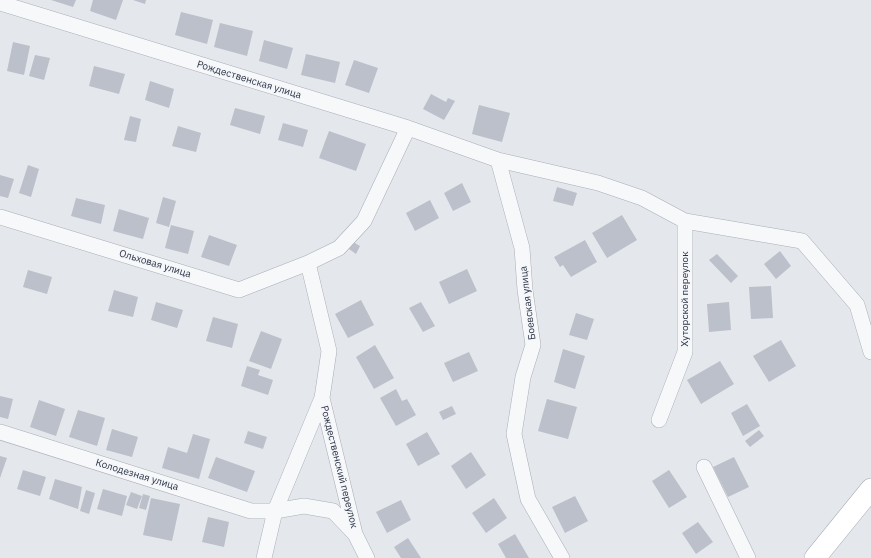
<!DOCTYPE html>
<meta charset="utf-8">
<style>
body{margin:0}
canvas{display:block;background:#e4e7ec}
</style>
<canvas width="871" height="558"></canvas>
<script>
const context = document.querySelector('canvas').getContext('2d');
context.lineJoin = 'round';
function fillPath(path, color) { context.fillStyle = color; context.fill(path, 'evenodd'); }
function trace(path, color, width, dash) { context.strokeStyle = color; context.lineWidth = width; context.lineCap = dash ? 'butt' : 'round'; context.setLineDash(dash || []); context.stroke(path); }
function drawText(font, color, halo, rows, align = 'center') {
  context.font = font + ' "IBM Plex Sans",sans-serif'; context.lineWidth = 3; context.setLineDash([]); context.textBaseline = 'middle'; context.strokeStyle = halo; context.fillStyle = color; for (const [text, x, y, turn = 0] of rows) {
    context.save(); context.translate(x, y); context.rotate((+turn || 0) * Math.PI / 180); context.textAlign = isNaN(turn) ? turn : align; if (halo) context.strokeText(text, 0, 0); context.fillText(text, 0, 0); context.restore();
  }
}
const building = new Path2D(`
 M51 0H76L73 7Z
 M93 0H123L116 20 90 11Z
 M133 0H146L145 4Z
 M181 12 213 20 207 44 175 35Z
 M220 23 253 31 247 56 214 47Z
 M264 40 293 48 287 69 259 61Z
 M13 42 30 46 24 75 7 71Z
 M306 54 340 62 335 83 301 75Z
 M35 55 50 58 44 80 29 76Z
 M354 60 378 68 369 93 345 85Z
 M94 66 125 74 119 94 89 86Z
 M150 81 174 89 169 108 145 100Z
 M431 94 446 102 448 98 455 101 444 120 423 109Z
 M479 105 510 113 502 142 472 134Z
 M235 108 265 116 260 134 230 125Z
 M130 116 141 119 136 142 124 140Z
 M283 123 308 130 303 147 278 140Z
 M178 126 201 133 196 152 172 146Z
 M329 131 366 144 356 171 319 158Z
 M28 165 39 169 31 197 19 193Z
 M0 175 14 179 8 198 0 196Z
 M462 183 471 202 453 211 444 193Z
 M557 187 577 193 573 206 553 201Z
 M163 197 176 201 169 227 156 223Z
 M76 198 105 205 101 224 71 216Z
 M430 200 439 218 415 231 406 213Z
 M119 209 149 218 143 239 113 231Z
 M622 215 637 240 607 258 592 233Z
 M171 225 194 231 188 254 165 248Z
 M209 235 237 245 229 266 201 257Z
 M585 240 597 262 571 277 563 265 560 267 554 257Z
 M353 242 360 246 356 254 349 249Z
 M780 251 791 266 776 279 764 264Z
 M717 254 738 276 731 283 709 260Z
 M467 269 477 291 449 304 439 282Z
 M28 270 52 277 47 294 23 287Z
 M771 286 773 318 751 319 749 287Z
 M114 290 138 297 133 317 108 311Z
 M361 300 374 325 348 338 335 314Z
 M156 302 183 310 177 328 151 320Z
 M421 302 435 326 423 332 409 308Z
 M729 302 731 330 709 332 707 304Z
 M576 313 594 319 587 340 569 335Z
 M213 317 238 324 232 348 206 341Z
 M261 331 282 339 271 369 249 361Z
 M781 340 796 366 769 382 753 356Z
 M375 345 394 378 374 389 356 357Z
 M563 349 585 356 575 389 554 382Z
 M469 352 478 371 453 382 444 363Z
 M720 361 734 384 701 404 687 380Z
 M247 366 260 370 258 375 273 380 268 395 241 386Z
 M396 389 402 401 407 399 416 415 396 426 380 398Z
 M0 396 13 399 8 419 0 417Z
 M547 399 577 407 568 439 538 431Z
 M39 400 65 409 56 436 30 427Z
 M747 404 760 426 743 436 731 413Z
 M452 406 456 414 443 420 439 412Z
 M78 410 105 418 97 446 69 437Z
 M112 429 138 437 132 457 106 450Z
 M759 430 764 436 750 447 745 441Z
 M248 431 267 437 263 449 244 443Z
 M427 432 440 454 418 466 406 444Z
 M193 434 210 439 199 479 162 468 168 447 187 453Z
 M471 452 486 475 466 489 451 466Z
 M0 456 7 458 0 478Z
 M216 457 255 471 247 492 208 478Z
 M734 457 749 487 728 497 713 467Z
 M23 470 46 477 40 496 17 489Z
 M669 470 687 497 669 508 652 481Z
 M55 479 82 487 78 509 49 499Z
 M103 489 127 496 122 516 97 509Z
 M86 490 95 493 89 514 80 511Z
 M131 492 142 496 137 509 126 505Z
 M143 494 150 496 146 510 139 508Z
 M575 496 588 521 565 533 552 507Z
 M151 498 180 504 172 541 143 535Z
 M494 498 507 518 486 533 472 513Z
 M401 500 411 520 387 533 376 512Z
 M208 517 229 522 224 547 202 542Z
 M698 522 713 542 696 554 682 533Z
 M515 534 529 558H506L498 544Z
 M408 538 421 558H401L394 547Z`);
const street = new Path2D(`
 M0 3 408 128 498 160 598 183 642 198 685 221 802 241 857 305 871 352
 M498 160 522 248 525 290 533 345 523 377 514 434 528 499 562 558
 M0 217 239 290 308 263
 M322 398 355 534 367 558
 M659 420 685 352V221
 M0 432 251 511H275L304 506 333 511 355 534
 M704 467 748 558
 M264 558 275 511 322 398 329 351 308 263 339 248 364 221 408 128`);
const secondary = new Path2D(`
 M815 558 871 489`);
const streetNames = [
 ["Рождественская улица",249,80,17],
 ["Ольховая улица",155,264,17],
 ["Хуторской переулок",685,299,-90],
 ["Боевская улица",528,303,-97],
 ["Рождественский переулок",339,467,76],
 ["Колодезная улица",137,475,17]
];
fillPath(building, '#bbc0ca');
trace(street, '#a9aeb7', 16);
trace(secondary, '#a9aeb7', 22);
trace(street, '#f7f8fa', 15);
trace(secondary, '#fff', 21);
drawText('10px', '#2b3445', '#f4f6f9', streetNames);
</script>
